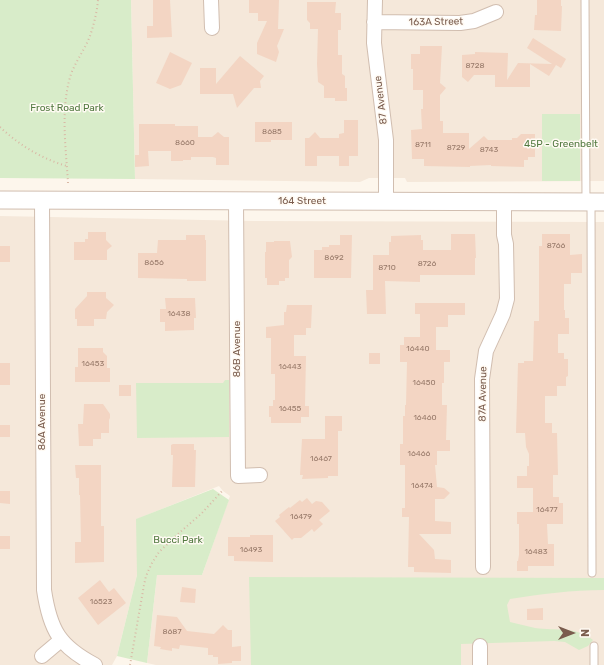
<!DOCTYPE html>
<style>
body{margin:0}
#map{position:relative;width:604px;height:665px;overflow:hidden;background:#fdf6ec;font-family:Rubik,sans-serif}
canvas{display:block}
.north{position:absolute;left:552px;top:613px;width:40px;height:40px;-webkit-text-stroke:3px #fffaf3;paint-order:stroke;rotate:90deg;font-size:11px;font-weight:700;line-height:16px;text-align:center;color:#7a5c4d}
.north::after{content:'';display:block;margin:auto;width:14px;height:18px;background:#7a5c4d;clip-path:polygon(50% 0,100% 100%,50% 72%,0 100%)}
</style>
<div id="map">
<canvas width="604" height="665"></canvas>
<div class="north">N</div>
</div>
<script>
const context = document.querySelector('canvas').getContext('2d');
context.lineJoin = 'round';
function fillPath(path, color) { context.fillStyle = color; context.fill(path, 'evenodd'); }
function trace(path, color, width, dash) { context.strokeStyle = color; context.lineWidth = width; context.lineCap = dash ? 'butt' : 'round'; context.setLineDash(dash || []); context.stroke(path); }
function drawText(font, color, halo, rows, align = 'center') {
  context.font = font + ' Rubik,sans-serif'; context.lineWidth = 3; context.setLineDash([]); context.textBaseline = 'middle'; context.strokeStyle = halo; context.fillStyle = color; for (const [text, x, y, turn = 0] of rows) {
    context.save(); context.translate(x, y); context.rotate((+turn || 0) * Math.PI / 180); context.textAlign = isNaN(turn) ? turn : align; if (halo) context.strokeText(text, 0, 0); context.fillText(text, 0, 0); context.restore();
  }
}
const residential = new Path2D(`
 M131 0H604V181L407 182 405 178H369L360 182 135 179Z
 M0 216 254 221 604 222V665H156L147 663 157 575H202L230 496 223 491 219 486 137 519V575L117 656 112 665H0Z`);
const green = new Path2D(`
 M0 0H131L135 179 0 178Z
 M542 114H580V181H542Z
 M225 380H229V437L137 438 136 383H223Z
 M213 489 229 500 202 575H157L147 663 117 656 137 575 136 519Z
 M249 577 604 578V590C572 590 541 594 510 599L507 605 510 622C518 624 527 626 535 628 557 631 575 626 593 640L588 646 579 650 565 642 554 641 461 644V665H251Z`);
const building = new Path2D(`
 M153 0H170L172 37 147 38V26H153Z
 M249 0H279L278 29H284L277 46 279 52 276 62 257 54V43L267 21H258V13H249Z
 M537 0H561V6H562L561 31 534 30 535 15H537Z
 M307 2H336L335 13H341V30H338V55H342V74L345 76V88H347V101H335V98H324V86L318 82 317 64 318 29H310V23L307 20Z
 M533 38 566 59 561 68 556 65 549 76 530 64V87H495V75H474L468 82 462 77V55L475 54V52L508 53 507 80 518 63 552 64 527 48Z
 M420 46H442L440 83 446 88 440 95V121H443V133H469V149L484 136 488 140H512V138H517L521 134H535V157H528V160H524V167L491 166V165L470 166V167L424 166V159H412L411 130 422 129 421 109H423V90H413V69H411V54H420Z
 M170 52 192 63 181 85 170 89 156 83Z
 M240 56 264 76 260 81 261 88H254L237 108 233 94H200V68H216V84Z
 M344 120H358V156H349V166H339V156H317V166H305V138H309L315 132 320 138H339V134L344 133Z
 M255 122H292V140H271V142H255Z
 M139 124H175V126H198V137H212L218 132 224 137H229V165H216V158L213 157H191V160H183V161H171V151H148L149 166 135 167V155H139Z
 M88 232H106V240L112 246 107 250V260H74V242H85V239H88Z
 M451 234H475L476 258H475V275H420V282L385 281 386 314H367L366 290H373V255H389V242H391V236L421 235V240H423V250H451Z
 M542 234H570V255L582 254V273H571V284H564V310H565V318H569V334H558V353H564V359H568V376L566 377V386H557V396H545V423H552V433H557L558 475H553V497H559V503H563V524H547L548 544H554V566H528V571H517V561H518L519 555V524H517V512H533V488H517V476H527V466H529V454L526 447 525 433H516L518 363H524V361H533L534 321H539V246H542Z
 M186 235H205V240H206V281H187V279L138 278V253H157L158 240H186Z
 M340 235H352L351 278H314V250H322V247H329V245H340Z
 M274 241H290L292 257 289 260V278H285V281H279V285H267V278H265V252H266V242H274Z
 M0 246H10V262H0Z
 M87 292H106V298L114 305 107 312 106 319H94V326H77V319H75V309L87 296Z
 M165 298H195L196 318H194V330L165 331V322H160V309H166Z
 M415 303H465V315H448V327H436V350H450V362H444V383H442V405H447L446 440H450V451H437V465H435L437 487 444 488 450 493 444 499H435V521L451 522V534H419L434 550 435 559 451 560V573L414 572V567H408L409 517H402V508H405V465H400V444H403V416H405V405H406L407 362H400V345H404V337H420V314H415Z
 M287 305H312L311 328H306V335H294V356H306L305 406H309V417H301V423H271V417H269V406H273V400H275V374H271V338H266V327L284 325V312H286Z
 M78 348H103V352L107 356V368H110V382H75V367H78Z
 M369 353H380V364H369Z
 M0 363H10V385H0Z
 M119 385H131V396H119Z
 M84 404H103L110 414V418L109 420V433H101V439H93V446H79L78 424H83Z
 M325 416H342V431H338V476H328V478L302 479 303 475H300L302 439H325Z
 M0 425H10V437H0Z
 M173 444H194V450H196L195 487H172L173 455H171V445Z
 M75 465H101V526H104V562L75 563V542H81L80 495H79V478H76Z
 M0 491H10V504L0 503Z
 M307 498 312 504 316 501 322 502 330 511 319 520 323 524 314 532 312 529 301 538H294L292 540 275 521 280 517 279 515 289 507 290 508 300 500 302 502Z
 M250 535H273V562L234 561V556H228V537H250Z
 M0 536H10V549H0Z
 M100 580 109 592 114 588 126 603 98 625 78 598Z
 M182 587 196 589 195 603 180 602Z
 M543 608V620H527V609Z
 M157 615 177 617 187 631 214 634 223 625 228 630H232V647L241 646V661H232V663L218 664V657H213V655H208V648L180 645 179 649 172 648V651L160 649 161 647 154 646Z`);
const path = new Path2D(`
 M0 127C19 145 42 159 67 166
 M68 183C66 148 60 109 71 74 76 61 85 49 90 36 94 24 97 12 98 0
 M130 665 144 585 146 576 152 563 159 552 178 534 202 513 223 490`);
const service = new Path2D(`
 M585 0 586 202
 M591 202 592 573
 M594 646V665`);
const minor = new Path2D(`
 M211 0 212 28
 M375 0 374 43 386 140V201
 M374 22 460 23 474 21 496 12
 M42 200 44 590C50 630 59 646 95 665
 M236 201 238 476 260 475
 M483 567 482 379 486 351 503 314 507 299 506 244 504 235V201
 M42 656 61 640
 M480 665V646`);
const tertiary = new Path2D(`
 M0 200 604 202`);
const numberNames = [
 ["8728",475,66],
 ["8685",272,132],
 ["8660",185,143],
 ["8711",423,145],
 ["8729",456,148],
 ["8743",489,150],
 ["8766",556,246],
 ["8692",334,258],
 ["8656",154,263],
 ["8726",427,264],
 ["8710",387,268],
 ["16438",179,314],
 ["16440",418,349],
 ["16453",93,364],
 ["16443",290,367],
 ["16450",424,383],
 ["16455",290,409],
 ["16460",425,418],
 ["16466",419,454],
 ["16467",321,459],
 ["16474",422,486],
 ["16477",547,510],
 ["16479",301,517],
 ["16493",251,550],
 ["16483",536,552],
 ["16523",101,602],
 ["8687",172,632]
];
const streetNames = [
 ["163A Street",436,22,-1],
 ["87 Avenue",381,100,-97],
 ["164 Street",302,201],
 ["86B Avenue",237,349,-90],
 ["87A Avenue",483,394,-89],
 ["86A Avenue",42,422,-90]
];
const parkNames = [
 ["Frost Road Park",67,108],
 ["45P - Greenbelt",561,144],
 ["Bucci Park",178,540]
];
fillPath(residential, '#f5e8da');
fillPath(green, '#d8ecc9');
fillPath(building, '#f3d5c3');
trace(service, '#d1beb0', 9);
trace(minor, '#d1beb0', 16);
trace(tertiary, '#d1beb0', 19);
trace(path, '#d9b8a5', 2, [1, 3]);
trace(service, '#fff', 7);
trace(minor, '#fff', 14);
trace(tertiary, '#fff', 17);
drawText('8px', '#987a6a', null, numberNames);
drawText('10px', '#7a5c4d', '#fffaf3', streetNames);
drawText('10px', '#537a41', '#fffaf3', parkNames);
</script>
